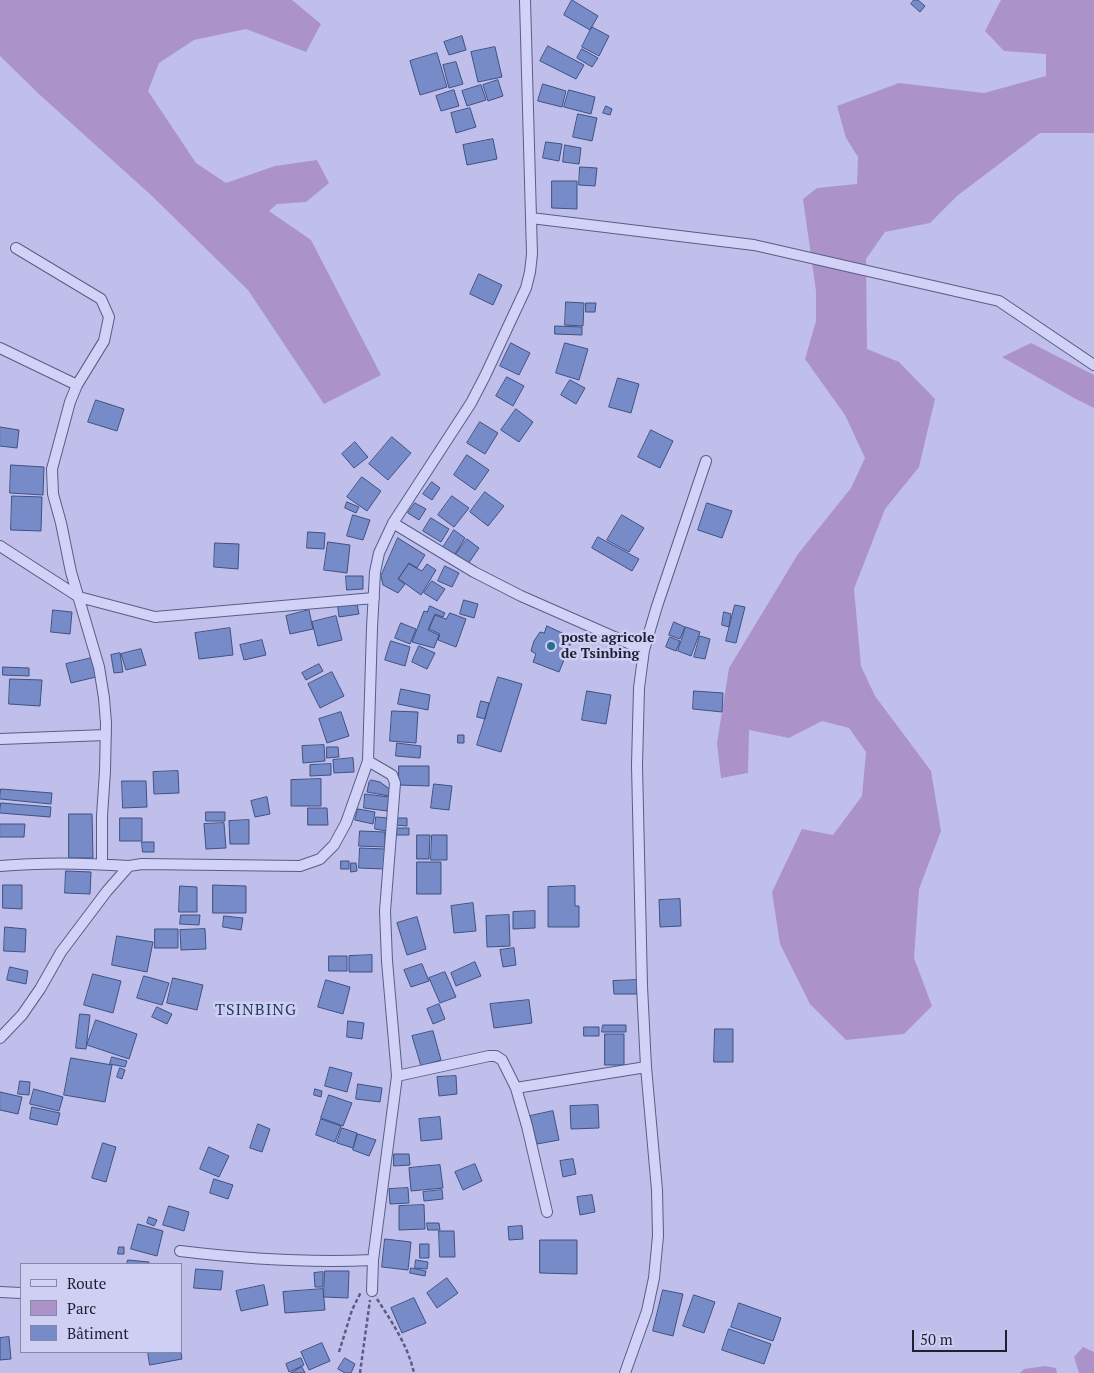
<!DOCTYPE html>
<meta charset="utf-8">
<style>
body{margin:0}
#map{position:relative;width:1094px;height:1373px;overflow:hidden;background:#c0bfeb;font-family:"PT Serif",serif}
canvas{display:block}
.legend{position:absolute;left:20px;top:1263px;width:162px;height:90px;box-sizing:border-box;background:#cfcef3;border:1px solid #8788a6;margin:0;padding:6px 9px;list-style:none;font-size:15px;color:#1c2033}
.legend li{display:flex;align-items:center;gap:10px;height:25px}
.legend b{width:25px;border:1px solid #8788a6}
.scale{position:absolute;left:912px;top:1330px;width:95px;height:22px;box-sizing:border-box;border:2px solid #1c2033;border-top:0;padding-left:6px;font-size:15px;line-height:18px;white-space:nowrap;color:#1c2033;-webkit-text-stroke:4px #cfcef3;paint-order:stroke}
</style>
<div id="map">
<canvas width="1094" height="1373"></canvas>
<ul class="legend">
<li><b style="height:6px;background:#d2d1f7"></b>Route</li>
<li><b style="height:14px;background:#ab93c9"></b>Parc</li>
<li><b style="height:14px;background:#768bc8"></b>Bâtiment</li>
</ul>
<div class="scale">50 m</div>
</div>
<script>
const context = document.querySelector('canvas').getContext('2d');
context.lineJoin = 'round';
function fillPath(path, color) { context.fillStyle = color; context.fill(path, 'evenodd'); }
function trace(path, color, width, dash) { context.strokeStyle = color; context.lineWidth = width; context.lineCap = dash ? 'butt' : 'round'; context.setLineDash(dash || []); context.stroke(path); }
function drawText(font, color, halo, rows, align = 'center') {
  context.font = font + ' "PT Serif",serif'; context.lineWidth = 5; context.setLineDash([]); context.textBaseline = 'middle'; context.strokeStyle = halo; context.fillStyle = color; for (const [text, x, y, turn = 0] of rows) {
    context.save(); context.translate(x, y); context.rotate((+turn || 0) * Math.PI / 180); context.textAlign = isNaN(turn) ? turn : align; if (halo) context.strokeText(text, 0, 0); context.fillText(text, 0, 0); context.restore();
  }
}
const green = new Path2D(`
 M0 0H292L321 24 306 52 246 29 194 40 159 63 148 91 196 163 226 183 275 166 317 160 329 183 306 202 277 204 269 211 311 240 381 375 324 404 248 290 152 196 40 95 0 56Z
 M1001 0H1094V133H1040L957 196 930 223 885 232 866 259 867 349 899 362 935 399 919 467 885 509 854 589 861 666 875 696 931 771 941 831 919 889 914 958 932 1006 904 1034 846 1040 810 1004 780 944 772 892 802 829 833 835 862 796 866 752 849 728 822 721 789 738 749 730 748 773 721 778 717 743 729 668 798 554 851 488 865 458 845 415 805 359 816 321V291L803 199 817 188 857 184 858 157 846 138 837 106 899 83 984 93 1046 76V54L1004 51 985 31Z
 M1031 343 1094 375V408L1074 398 1002 357Z
 M1083 1347 1094 1352V1373H1079L1074 1357Z
 M1045 1366 1056 1368 1057 1373H1020L1024 1369Z`);
const building = new Path2D(`
 M572 0 598 16 590 30 564 15Z
 M914 0H918L925 6 920 12 911 4Z
 M592 27 609 36 599 56 582 47Z
 M462 36 466 50 449 55 444 42Z
 M548 46 584 65 576 79 540 61Z
 M495 47 502 77 478 82 471 52Z
 M582 49 598 58 592 67 577 58Z
 M437 53 447 87 420 95 410 61Z
 M456 62 463 84 449 88 443 65Z
 M498 80 503 96 488 101 483 85Z
 M543 84 566 91 562 107 538 101Z
 M481 85 486 100 467 106 462 91Z
 M454 90 459 106 441 111 436 96Z
 M569 90 595 97 591 114 564 107Z
 M606 106 612 109 610 115 603 113Z
 M470 108 476 127 456 133 451 113Z
 M578 114 597 118 592 141 573 137Z
 M493 139 497 159 467 165 463 145Z
 M546 142 562 144 559 161 543 158Z
 M565 145 581 148 579 164 563 162Z
 M580 167 597 168 595 186 579 185Z
 M552 181H577V209L552 208Z
 M479 274 502 285 493 305 470 294Z
 M566 302 584 303 583 326 565 325Z
 M586 303H596L595 312H586Z
 M555 326 582 327V335L555 334Z
 M511 343 530 353 519 375 500 366Z
 M565 343 588 349 579 380 556 373Z
 M507 377 524 386 513 406 496 396Z
 M618 378 639 384 631 413 609 407Z
 M570 380 585 388 576 404 561 395Z
 M96 400 124 409 117 431 88 422Z
 M516 409 533 422 519 442 501 430Z
 M480 422 498 433 485 454 467 443Z
 M0 427 19 430 17 448 0 446Z
 M651 430 673 441 660 468 638 457Z
 M392 437 411 453 388 480 369 464Z
 M355 442 368 457 354 468 342 454Z
 M467 455 489 470 475 490 454 475Z
 M11 465 44 467 43 495 10 493Z
 M362 477 381 491 367 511 347 497Z
 M432 482 440 488 432 500 423 494Z
 M485 492 504 506 488 526 470 512Z
 M12 496 42 497 41 531 11 530Z
 M452 496 469 508 454 527 438 515Z
 M347 502 359 507 356 513 345 508Z
 M415 503 426 509 419 520 408 513Z
 M707 503 732 511 722 538 698 530Z
 M353 515 370 520 363 540 347 536Z
 M622 515 644 528 629 552 607 540Z
 M431 518 449 529 441 542 423 531Z
 M454 530 465 538 454 556 442 549Z
 M308 532 325 533 324 549 307 548Z
 M598 537 639 559 632 571 592 548Z
 M398 538 425 555 417 568 409 563 398 579 405 584 398 593 383 585 381 576Z
 M467 539 479 548 468 564 455 556Z
 M328 542 350 545 347 573 324 570Z
 M215 543 239 544 238 569 214 567Z
 M409 564 422 571 427 564 436 570 421 595 399 579Z
 M445 566 459 573 452 587 438 581Z
 M346 576H363V589L347 590Z
 M432 581 445 589 437 601 424 593Z
 M356 598 359 614 339 617 337 601Z
 M464 600 478 604 474 618 460 614Z
 M735 605 745 607 736 643 726 641Z
 M430 606 445 613 443 617 435 614 428 630 439 635 434 648 412 642 424 611 427 612Z
 M53 610 72 612 70 634 51 632Z
 M309 610 313 629 290 634 286 616Z
 M724 612 731 614 729 627 722 625Z
 M450 613 466 619 456 647 438 640 440 634 429 629 435 615 446 619Z
 M336 616 342 640 318 646 312 622Z
 M674 622 685 627 680 639 669 635Z
 M401 623 416 629 410 644 395 638Z
 M547 626 573 638 559 672 533 662 536 654 531 651 534 641 540 632 544 633Z
 M686 627 700 632 691 656 678 651Z
 M230 628 233 655 199 659 195 633Z
 M700 636 710 639 705 659 694 657Z
 M670 637 680 641 676 651 666 647Z
 M262 640 266 655 244 660 240 645Z
 M391 641 410 647 405 666 385 660Z
 M419 646 435 653 427 669 412 662Z
 M141 649 146 665 126 670 121 654Z
 M120 653 123 672 114 673 111 655Z
 M92 658 96 677 71 683 66 664Z
 M319 664 323 671 306 680 302 673Z
 M3 667 29 668V676L3 675Z
 M332 672 344 696 320 708 308 684Z
 M498 677 522 684 501 752 477 745Z
 M10 679 42 680 40 706 9 704Z
 M401 689 430 695 428 710 398 704Z
 M587 691 611 695 606 724 582 720Z
 M694 691 723 693 722 712 693 709Z
 M481 701 489 703 485 719 477 717Z
 M392 711 418 712 416 743 390 741Z
 M341 712 349 736 327 743 319 719Z
 M458 735H464V743H458Z
 M397 743 421 746 420 758 396 756Z
 M324 745 325 761 303 763 302 746Z
 M327 747H338L339 757 327 758Z
 M353 758 354 772 334 773 333 760Z
 M331 764V775L310 776V765Z
 M399 766H429V786L399 785Z
 M178 771 179 793 154 794 153 772Z
 M321 779V806H291V780Z
 M371 780 380 782 391 790 389 796 367 792 369 782Z
 M122 781H146L147 807 123 808Z
 M434 784 452 786 449 810 431 808Z
 M1 789 52 793 51 804 0 799Z
 M365 794 389 797 387 811 364 808Z
 M267 797 270 814 255 817 251 801Z
 M1 803 51 807 50 817 0 813Z
 M308 808H327L328 825H308Z
 M358 809 375 812 373 824 355 820Z
 M206 812H225V821H206Z
 M69 814H92L93 858H69Z
 M376 817 388 818 387 831 375 829Z
 M120 818H142V841H120Z
 M396 818H407V826L395 825Z
 M249 820V844H230L229 821Z
 M224 823 226 848 206 849 204 824Z
 M0 824H25L24 837H0Z
 M397 828H409V835H397Z
 M360 831 385 832V847L359 846Z
 M417 835H430L429 859H417Z
 M432 835H447V860H431Z
 M142 842H154V852H143Z
 M360 848 385 849 384 869 359 868Z
 M341 861H349V869H341Z
 M417 862H441V894H417Z
 M351 863H356L357 871 351 872Z
 M66 871 91 872 90 894 65 893Z
 M3 885H22V909L3 908Z
 M213 885 246 886V913H213Z
 M180 886 197 887V912H179Z
 M575 886V906H579V927H548V887Z
 M680 899 681 926 660 927 659 900Z
 M473 903 476 931 454 933 451 906Z
 M535 911V928L513 929V912Z
 M181 915H200L199 925 180 924Z
 M509 915 510 946 487 947 486 916Z
 M224 916 243 918 241 930 223 927Z
 M417 917 426 949 407 955 397 923Z
 M5 927 26 929 25 952 4 951Z
 M155 929H178V948H155Z
 M205 929 206 949 181 950 180 930Z
 M117 936 153 942 147 972 112 965Z
 M514 948 516 965 503 967 500 950Z
 M372 955V972H349V956Z
 M329 956H347V971H329Z
 M475 962 481 976 456 986 451 973Z
 M422 964 429 981 411 987 404 970Z
 M10 967 28 971 26 984 7 980Z
 M445 972 456 997 440 1003 429 978Z
 M93 974 121 981 113 1013 84 1005Z
 M144 976 169 983 162 1005 137 998Z
 M173 978 203 985 197 1010 167 1003Z
 M326 980 350 987 343 1014 318 1007Z
 M637 980V994H614L613 981Z
 M529 1000 532 1023 494 1028 490 1004Z
 M439 1004 445 1019 433 1024 427 1009Z
 M157 1007 172 1014 167 1024 152 1017Z
 M80 1014 90 1015 86 1049 76 1048Z
 M96 1020 137 1034 129 1059 87 1045Z
 M348 1021 364 1023 362 1039 347 1037Z
 M603 1025H626V1032H602Z
 M584 1027H599V1036H584Z
 M715 1029H733V1062H714Z
 M433 1031 441 1060 421 1066 412 1036Z
 M605 1034H624V1065H605Z
 M112 1057 127 1061 125 1067 110 1064Z
 M71 1058 112 1065 105 1102 64 1095Z
 M330 1067 352 1073 347 1092 325 1086Z
 M120 1068 125 1070 122 1079 117 1077Z
 M456 1076 457 1094 439 1096 437 1077Z
 M20 1081 30 1082 29 1095 18 1094Z
 M358 1084 382 1088 380 1102 356 1099Z
 M34 1089 63 1097 59 1111 30 1104Z
 M315 1089 322 1091 321 1097 314 1095Z
 M0 1092 22 1097 18 1114 0 1110Z
 M329 1095 352 1103 343 1126 321 1118Z
 M598 1105 599 1128 571 1129 570 1106Z
 M32 1107 60 1113 57 1125 30 1119Z
 M553 1111 559 1140 537 1144 530 1116Z
 M440 1117 442 1139 421 1141 419 1119Z
 M321 1119 341 1126 335 1142 316 1135Z
 M258 1124 270 1129 262 1152 250 1148Z
 M342 1128 357 1133 353 1148 337 1143Z
 M358 1134 376 1140 369 1156 353 1150Z
 M103 1143 116 1147 106 1182 92 1178Z
 M209 1147 229 1156 219 1177 200 1169Z
 M394 1154H409L410 1165 394 1166Z
 M573 1159 576 1174 563 1177 560 1161Z
 M475 1164 482 1181 463 1190 455 1172Z
 M440 1165 443 1188 411 1191 409 1168Z
 M214 1179 233 1185 228 1199 210 1193Z
 M408 1188 409 1203 390 1204 389 1189Z
 M442 1190 443 1199 424 1201 423 1192Z
 M592 1195 595 1212 580 1215 577 1197Z
 M424 1205 425 1229 399 1230V1206Z
 M169 1206 189 1212 184 1231 163 1225Z
 M149 1217 157 1220 154 1226 147 1223Z
 M427 1223H439L440 1230H428Z
 M138 1224 163 1231 157 1256 131 1249Z
 M522 1226 523 1239 509 1240 508 1227Z
 M439 1231H454L455 1257H440Z
 M385 1239 411 1242 408 1270 382 1267Z
 M540 1240H577V1274L540 1273Z
 M420 1244H429V1258H420Z
 M119 1247H124V1254H118Z
 M128 1260 149 1262V1264H127Z
 M416 1260 428 1262 427 1269 415 1268Z
 M411 1268 426 1271 425 1276 410 1273Z
 M196 1269 223 1271 221 1290 194 1288Z
 M325 1271H349L348 1298 324 1297Z
 M323 1272V1287H315L314 1273Z
 M447 1278 458 1293 437 1308 427 1293Z
 M264 1285 268 1305 241 1311 236 1291Z
 M323 1289 325 1310 285 1313 283 1292Z
 M663 1290 683 1294 673 1336 653 1331Z
 M694 1295 715 1302 704 1333 683 1326Z
 M414 1298 426 1323 402 1333 391 1308Z
 M739 1303 781 1318 773 1341 731 1327Z
 M729 1329 771 1344 764 1364 722 1350Z
 M9 1337 11 1359 0 1360V1338Z
 M322 1343 330 1361 309 1370 301 1352Z
 M148 1352H181L182 1359 150 1365Z
 M301 1358 304 1365 289 1372 286 1364Z
 M345 1358 355 1364 351 1373H345L338 1369Z
 M302 1367 305 1373H291Z`);
const path = new Path2D(`
 M377 1299C392 1322 408 1346 414 1373
 M339 1352 352 1310 361 1292
 M360 1373 370 1300`);
const minor = new Path2D(`
 M531 218 754 245 999 301 1094 365
 M16 248 101 299 109 317 104 341 77 385
 M0 348 77 385 70 402 52 469 53 494 61 523 71 572 99 667 104 698 106 723 105 771 102 816V864
 M393 523 474 572 521 596 644 650 657 606 706 461
 M0 546 79 597 155 617 374 598
 M0 739 106 735
 M368 761 392 775 395 783 385 911 387 961 397 1076 373 1260 372 1291
 M0 866C43 862 86 863 129 866
 M0 1038 22 1015 40 989 61 952 107 891 129 866 142 864 300 866 320 859 334 845 346 823 368 761 372 628 375 572 379 553 393 523 471 403 485 376 526 288 530 272 532 254 525 0
 M397 1076 489 1056H496L502 1060 516 1088 527 1126 547 1212
 M516 1088 646 1067
 M180 1251C245 1259 308 1263 373 1260
 M0 1292 21 1293
 M625 1373 647 1311 654 1278 658 1236 657 1190 646 1067 642 986 637 765 639 688 644 650`);
const markers = [
 [551,646,5,"#2b6f8f"]
];
const poiNames = [
 ["poste agricole",561,638],
 ["de Tsinbing",561,654]
];
const quarterNames = [
 ["TSINBING",256,1010]
];
fillPath(green, '#ab93c9');
fillPath(building, '#768bc8');
trace(building, '#3f5181', 1);
trace(minor, '#585e83', 12);
trace(path, '#585e83', 2.5, [4, 2.5]);
trace(minor, '#d2d1f7', 10);
for (const [x, y, r, color] of markers) { const dot = new Path2D(); dot.arc(x, y, r, 0, 2 * Math.PI); context.fillStyle = color; context.fill(dot); trace(dot, '#cfcef3', 2); }
drawText('bold 14px', '#1c2033', '#cfcef3', poiNames, 'left');
context.letterSpacing = '1px';
drawText('16px', '#1d3b5e', '#cfcef3', quarterNames);
context.letterSpacing = '0px';
</script>
